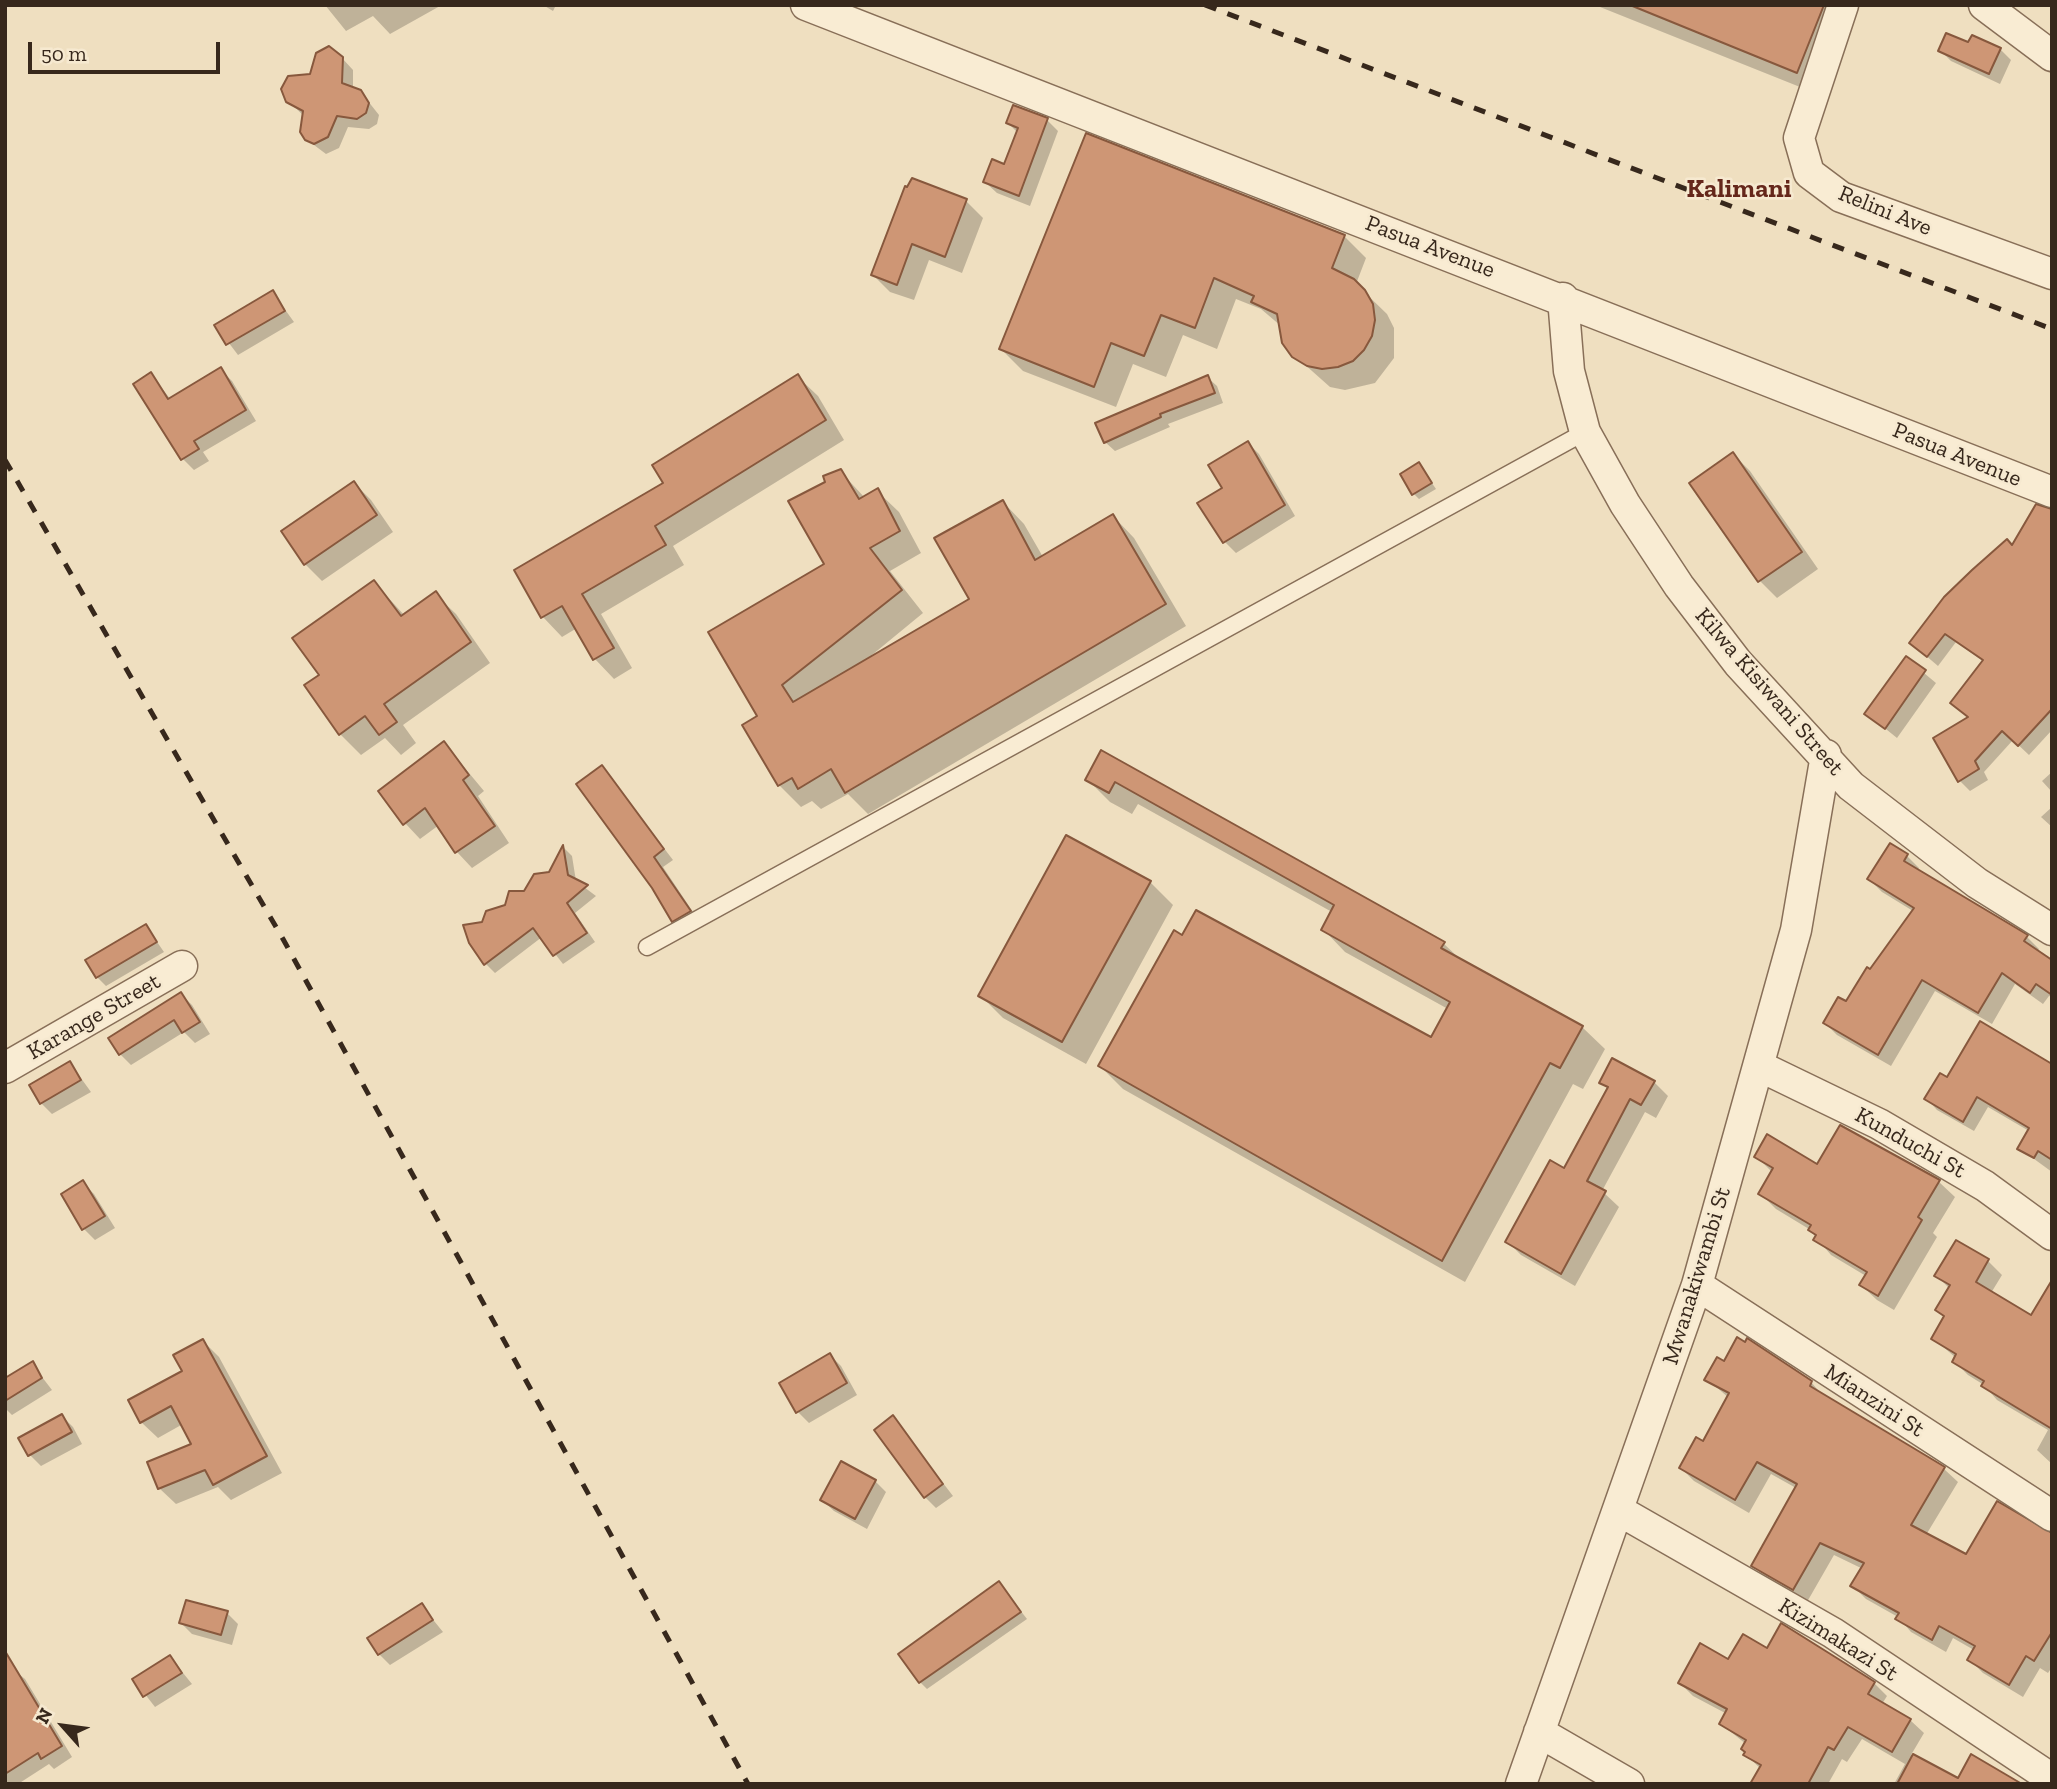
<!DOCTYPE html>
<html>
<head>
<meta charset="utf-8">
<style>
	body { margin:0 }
	#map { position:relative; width:2057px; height:1789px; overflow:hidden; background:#efdfc0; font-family:"Zilla Slab",serif }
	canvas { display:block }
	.frame { position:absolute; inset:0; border:7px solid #37281c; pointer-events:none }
	.north { position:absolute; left:28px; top:1691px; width:70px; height:70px; -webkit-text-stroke:5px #f6e9d0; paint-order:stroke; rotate:298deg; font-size:19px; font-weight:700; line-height:28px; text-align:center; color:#37281c }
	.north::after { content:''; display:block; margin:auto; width:24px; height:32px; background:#37281c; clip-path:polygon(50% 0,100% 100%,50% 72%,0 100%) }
	.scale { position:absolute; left:28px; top:42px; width:192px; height:32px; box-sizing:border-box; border:4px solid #37281c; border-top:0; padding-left:9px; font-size:21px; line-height:24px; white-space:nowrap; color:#37281c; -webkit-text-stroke:5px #f6e9d0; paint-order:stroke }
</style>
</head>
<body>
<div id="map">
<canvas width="2057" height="1789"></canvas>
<div class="frame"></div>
<div class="north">N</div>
<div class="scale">50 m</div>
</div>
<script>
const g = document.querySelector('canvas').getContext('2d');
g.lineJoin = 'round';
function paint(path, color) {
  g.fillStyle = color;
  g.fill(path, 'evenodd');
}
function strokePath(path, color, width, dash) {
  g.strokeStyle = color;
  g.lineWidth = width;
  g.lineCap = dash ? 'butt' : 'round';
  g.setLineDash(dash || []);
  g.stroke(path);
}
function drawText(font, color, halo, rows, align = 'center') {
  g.font = font + ' "Zilla Slab",serif';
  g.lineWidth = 5;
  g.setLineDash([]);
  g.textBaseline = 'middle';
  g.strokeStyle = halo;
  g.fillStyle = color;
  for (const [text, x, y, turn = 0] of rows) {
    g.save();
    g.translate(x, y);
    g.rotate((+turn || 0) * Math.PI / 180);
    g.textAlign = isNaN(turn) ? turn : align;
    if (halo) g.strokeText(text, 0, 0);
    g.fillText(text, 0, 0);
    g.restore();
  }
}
paint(new Path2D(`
	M325,5H440V6L390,34L373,16L346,31Z
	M543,5H556L553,11Z
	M1595,5H1856L1820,95Z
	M1969,45L2000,49L2011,60L2000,84L1951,61L1940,50Z
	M342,58L353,70V89L360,91L379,115L377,124L369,129L348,127L339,148L326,154L306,139L304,116L288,101L311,76Z
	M1047,120L1058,131L1030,206L997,193L985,182L1005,166L1018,133L1008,123Z
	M1087,135L1344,236L1366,258L1356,284L1387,314L1394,328V358L1375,383L1345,390L1330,387L1294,355L1281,326L1261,309L1236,299L1217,349L1183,335L1166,377L1133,364L1116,407L1023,371L1001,349Z
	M966,201L983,218L962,273L929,260L914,300L890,292L873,275Z
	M273,293L294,322L238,355L216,326Z
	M221,370L232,381L256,421L203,452L209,461L194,470L183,459L151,374L171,400Z
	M798,377L818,396L844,440L673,546L684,565L601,614L632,668L614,679L595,659L577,628L562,637L543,617Z
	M1207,377L1217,386L1223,403L1168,424L1170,427L1115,451L1105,442Z
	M1248,443L1259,454L1295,516L1236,553L1225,542V488Z
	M1733,454L1750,471L1818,569L1777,598L1760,581L1691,484Z
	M1419,464L1436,489L1419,499L1414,494Z
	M840,471L865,498L877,491L899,512L921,553L890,571L923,613L861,664L971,600L1003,502L1024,524L1043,557L1113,516L1134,538L1186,626L868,814L848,794L821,809L812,801L801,807L779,785L759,717L827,564L828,483Z
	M354,483L371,500L393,532L322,581L305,564Z
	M374,582L405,616L435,594L456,614L490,663L403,725L416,743L401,755L385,738L361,755L340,734L322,675Z
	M1946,598L2052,709V730L2029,755L2013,740L1984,772L1988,780L1970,791L1960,781L1969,718L1952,703L1984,662L1956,642L1938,666L1911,643Z
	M1906,658L1936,683L1897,738L1866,713Z
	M444,743L484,791L478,796L509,843L472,868L457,852L439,825L420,839L405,823Z
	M1102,753L1443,943L1461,960L1582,1027L1605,1049L1583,1089L1573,1084L1465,1282L1123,1089L1100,1066L1431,1039L1448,1009L1345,952L1323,929L1332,912L1138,804L1132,814L1110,802L1087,779Z
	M602,767L673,860L663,867L699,921L683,930L673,920Z
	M2052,772V792L2042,781Z
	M2052,807V827L2041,817Z
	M564,848L572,856L576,881L596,896L575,913L595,942L563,964L542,937L495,973L486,964L483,924L549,876Z
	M1907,856L1919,868L1917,872L2027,937L2039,949L2037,952L2052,962V997L2049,996L2043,1004L2015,984L1992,1024L1935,991L1891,1066L1837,1035L1825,1023L1847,1004L1913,911L1882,892L1869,879Z
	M1150,882L1173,905L1086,1064L1003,1018L980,995Z
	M146,926L164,952L106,986L97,977Z
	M181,994L192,1005L210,1034L195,1043L184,1032L131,1065L120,1054Z
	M70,1063L91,1092L52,1114L41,1103Z
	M2052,1072V1172L2019,1148L2029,1131L1988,1107L1974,1131L1937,1110L1927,1099L1948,1079Z
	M1601,1082H1654L1668,1096L1656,1118L1645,1112L1602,1191L1619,1207L1575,1286L1521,1255L1507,1241L1565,1171L1609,1090Z
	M1841,1127L1939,1182L1955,1197L1933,1233L1937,1237L1894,1310L1877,1300L1861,1285L1866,1276L1831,1255L1809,1229L1776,1209L1761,1194L1773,1173L1756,1156L1818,1166Z
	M83,1183L94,1194L115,1228L95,1240L84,1229L63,1195Z
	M1988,1261L2002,1275L1991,1293L2032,1317L2052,1297V1464L2037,1450L2048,1430L1997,1400L1984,1385L1968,1375L1954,1361L1956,1358L1933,1338L1945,1318L1937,1310L1949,1288L1937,1276Z
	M203,1341L219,1357L282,1473L231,1500L218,1487L176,1504L159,1488L194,1445L183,1424L158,1438L141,1422L184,1371Z
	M830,1355L841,1366L857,1395L809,1423L798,1412Z
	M1724,1363L1811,1382L1824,1397L1944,1469L1958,1482L1926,1535L1966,1557L2052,1533V1667L2048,1673L2040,1668L2023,1697L1983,1673L1969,1659L1974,1650L1953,1638L1946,1652L1911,1632L1898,1617L1866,1599L1853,1586L1863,1569L1834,1555L1807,1602L1767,1579L1753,1566L1796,1488L1771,1474L1749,1513L1694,1481L1681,1468L1704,1443L1729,1398L1707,1379Z
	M32,1364L52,1390L12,1415L5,1408V1380Z
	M62,1416L73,1427L82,1444L41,1466L30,1455Z
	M893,1418L953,1496L936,1508L925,1497Z
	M875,1481L886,1492L867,1529L834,1511L822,1500Z
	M999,1583L1027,1619L927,1689L920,1682Z
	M422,1606L443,1632L390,1665L379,1654Z
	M227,1613L238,1624L232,1645L192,1634L181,1623Z
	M1767,1650L1874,1683L1887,1696L1882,1704L1910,1720L1924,1733L1911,1755L1958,1780L2018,1784H1894L1905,1764L1862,1739L1847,1762L1842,1759L1828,1784H1761V1769L1746,1755V1744L1721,1724L1727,1714L1693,1696L1680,1683L1729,1661Z
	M170,1657L192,1684L155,1707L134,1680Z
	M5,1663L25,1679L72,1757L54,1769L49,1764L18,1784H5Z`), '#0003');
const building = new Path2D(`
	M1630,5H1824L1797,73Z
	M1946,33L1968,42L1972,35L2001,48L1989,74L1938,51Z
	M329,46L343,57L342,83L361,90L369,103L366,113L357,119L337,116L328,137L314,144L305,140L300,132L303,111L286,102L281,89L288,76L310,74L316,53Z
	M1013,105L1048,118L1019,196L983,182L992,159L1004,164L1018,128L1006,123Z
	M1086,133L1345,235L1332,268L1354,279L1365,290L1373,304L1375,320L1372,336L1364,350L1353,361L1338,367L1322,369L1307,366L1292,357L1282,343L1277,314L1251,302L1254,296L1214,278L1195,328L1161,315L1144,356L1111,343L1094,387L999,349Z
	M912,178L967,199L945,257L912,244L897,285L871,275L905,186L907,187Z
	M273,290L285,311L226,345L214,325Z
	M221,367L246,410L194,441L199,449L181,460L133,384L151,372L168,399Z
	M798,374L826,420L655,526L666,545L582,594L614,648L593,660L562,606L541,618L514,570L663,483L652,465Z
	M1208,375L1215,393L1160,414L1161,417L1104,443L1095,423Z
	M1248,441L1285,505L1223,543L1197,503L1222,488L1208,465Z
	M1733,452L1802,552L1758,582L1689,483Z
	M1419,462L1432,483L1412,495L1400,474Z
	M841,469L859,499L878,488L900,531L870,548L902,590L782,685L793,702L969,599L934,538L1003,500L1035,560L1113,514L1166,604L845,793L831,769L798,789L792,778L778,786L742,725L757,716L708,632L824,564L788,501L825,482L823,476Z
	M354,481L377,515L304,565L281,531Z
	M2036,504L2052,509V709L2018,746L2002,731L1975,761L1979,769L1958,782L1933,738L1968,717L1950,703L1983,660L1945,634L1927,657L1909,643L1944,597L1972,570L2007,539L2012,545Z
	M374,580L401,616L436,591L471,642L384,704L397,722L379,735L365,716L339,735L304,685L319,675L292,638Z
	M1906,656L1926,670L1885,729L1864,714Z
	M444,741L469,775L463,780L495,826L455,853L425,808L403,825L378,791Z
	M1101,750L1445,942L1441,948L1583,1026L1560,1068L1550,1063L1442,1261L1098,1066L1174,930L1182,935L1196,910L1431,1037L1450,1002L1321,930L1334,905L1115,782L1109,793L1085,780Z
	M602,765L664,849L654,857L691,911L672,922L652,888L576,784Z
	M1066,835L1151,881L1062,1042L978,996Z
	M1890,843L1908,854L1904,861L2028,935L2024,941L2052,960V995L2036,984L2030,993L2002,973L1978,1013L1922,980L1878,1055L1823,1023L1838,997L1846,1001L1867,967L1870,969L1914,908L1867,879Z
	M563,845L568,875L588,885L567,903L587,933L553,956L533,928L484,965L469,943L463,925L482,922L486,911L505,905L509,891H524L534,874L549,872Z
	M146,924L157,942L96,978L85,960Z
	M181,992L200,1022L182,1033L174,1020L119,1055L108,1038Z
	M1980,1021L2052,1064V1160L2038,1151L2034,1158L2017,1149L2029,1128L1977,1097L1963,1122L1924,1099L1940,1073L1947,1077Z
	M1612,1058L1655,1081L1641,1105L1630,1099L1587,1181L1606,1191L1561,1274L1505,1242L1550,1160L1564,1168L1608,1087L1599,1083Z
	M70,1061L81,1080L40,1104L29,1085Z
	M1840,1125L1940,1180L1918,1217L1922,1220L1878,1296L1859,1285L1867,1272L1813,1240L1816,1235L1808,1230L1811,1225L1758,1194L1773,1168L1754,1157L1767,1134L1817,1164Z
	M83,1180L105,1216L82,1230L61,1194Z
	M1956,1240L1989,1259L1976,1282L2031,1315L2052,1280V1429L1981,1386L1984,1381L1952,1362L1956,1354L1931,1339L1944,1316L1935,1310L1950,1285L1934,1276Z
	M1737,1337L1745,1342L1747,1338L1812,1381L1810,1386L1945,1467L1911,1525L1966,1554L1997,1501L2052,1533V1632L2034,1661L2026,1656L2009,1685L1967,1660L1975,1646L1939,1626L1932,1640L1895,1619L1899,1613L1850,1586L1864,1563L1820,1543L1793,1590L1751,1566L1797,1484L1757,1462L1735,1500L1679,1468L1696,1437L1703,1441L1729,1393L1704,1380L1717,1357L1724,1361Z
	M203,1339L267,1456L213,1485L205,1470L158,1489L147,1462L191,1444L171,1406L140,1423L128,1400L182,1371L173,1355Z
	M830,1353L847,1383L796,1413L779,1383Z
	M33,1361L42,1378L5,1401V1378Z
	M62,1414L72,1432L28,1456L18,1438Z
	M893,1415L943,1484L924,1498L874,1430Z
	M841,1461L876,1480L855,1519L820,1500Z
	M999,1581L1021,1612L919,1683L898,1654Z
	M186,1600L228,1611L221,1635L179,1623Z
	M422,1603L433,1620L378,1655L367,1638Z
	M1781,1623L1875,1682L1868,1694L1911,1719L1892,1752L1848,1727L1834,1750L1828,1747L1808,1784H1750L1761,1765L1743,1755L1745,1752L1741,1749L1746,1740L1719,1724L1727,1709L1678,1683L1700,1643L1728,1659L1743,1634L1767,1648Z
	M5,1651L62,1746L41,1759L38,1753L5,1774Z
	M170,1655L182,1673L143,1697L132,1679Z
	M1913,1754L1958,1778L1971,1754L2022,1784H1897Z`);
paint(building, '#ce9675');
strokePath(building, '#87583d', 2);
const lane = new Path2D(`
	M647,947L1585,432`);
const street = new Path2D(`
	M806,5L2052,492
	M1843,5L1799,138L1809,173L1841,197L2052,274
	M1984,5L2052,56
	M1563,298L1569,371L1585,432L1625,504L1679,586L1738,663L1851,786L1977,883L2052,930
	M1759,1066L1879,1124L1985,1186L2052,1235
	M5,1068L182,966
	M1697,1285L2052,1516
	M1618,1510L1833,1633L2052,1779
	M1539,1732L1629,1784
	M1521,1784L1697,1285L1796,930L1826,755`);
strokePath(lane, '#886f58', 19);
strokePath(street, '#886f58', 33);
strokePath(lane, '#f9ecd3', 16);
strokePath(street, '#f9ecd3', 30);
strokePath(new Path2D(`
	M1205,5L2052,329
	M5,460L283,939L748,1784`), '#37281c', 5, [12, 12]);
drawText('23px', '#37281c', '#f6e9d0', [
	["Relini Ave",1885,211,22],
	["Pasua Avenue",1430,247,21],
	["Pasua Avenue",1957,455,22],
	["Kilwa Kisiwani Street",1769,692,49],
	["Karange Street",94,1017,-30],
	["Kunduchi St",1910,1143,29],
	["Mwanakiwambi St",1697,1276,-73],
	["Mianzini St",1874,1401,33],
	["Kizimakazi St",1838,1640,32]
]);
drawText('bold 26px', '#65271b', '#f6e9d0', [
	["Kalimani",1739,190]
]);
</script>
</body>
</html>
